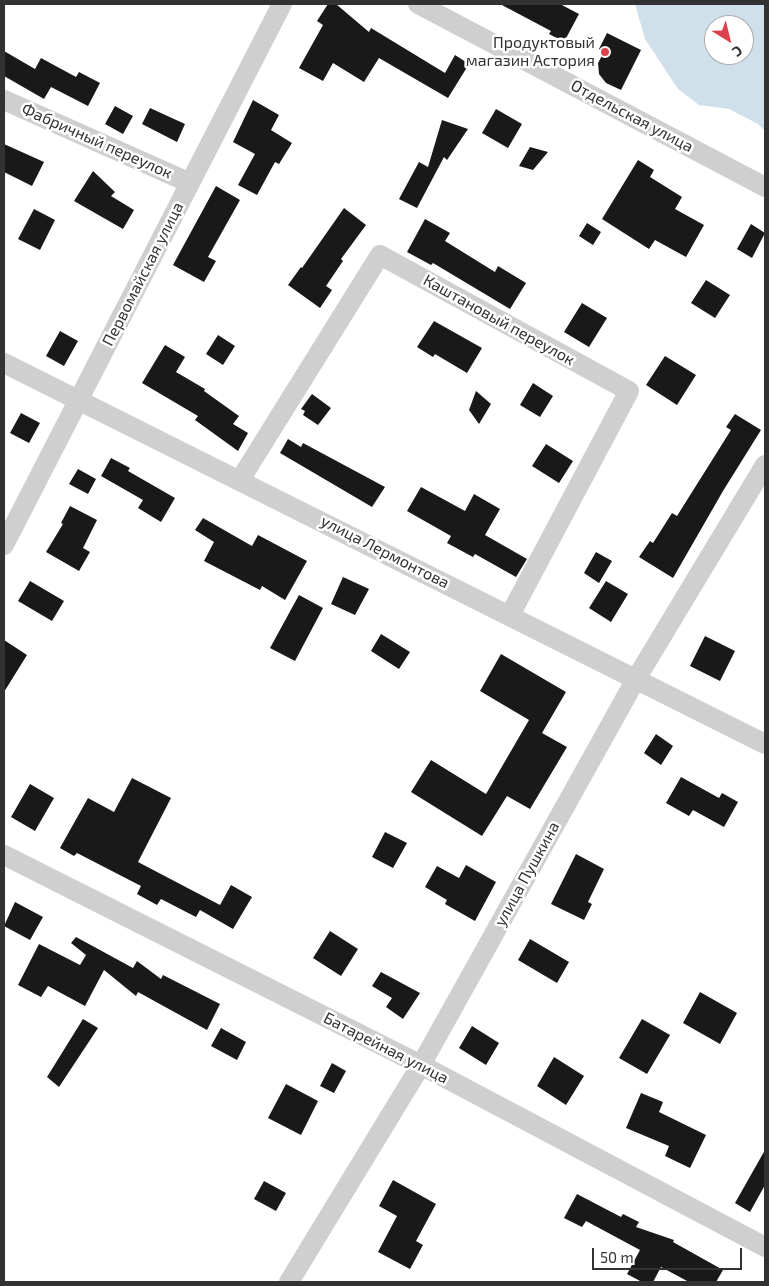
<!DOCTYPE html>
<html>
<head>
<meta charset="utf-8">
<style>
	body { margin:0 }
	#map { position:relative; width:769px; height:1286px; overflow:hidden; background:#fff; font-family:"Exo 2",sans-serif }
	canvas { display:block }
	.frame { position:absolute; inset:0; border:5px solid #323232; pointer-events:none }
	.north { position:absolute; left:704px; top:15px; width:50px; height:50px; box-sizing:border-box; background:#fff; border:1px solid #adadad; border-radius:50%; rotate:144deg; font-size:14px; font-weight:700; line-height:20px; text-align:center; color:#323232 }
	.north::after { content:''; display:block; margin:auto; width:18px; height:22px; background:#db424b; clip-path:polygon(50% 0,100% 100%,50% 72%,0 100%) }
	.scale { position:absolute; left:592px; top:1248px; width:150px; height:22px; box-sizing:border-box; border:2px solid #323232; border-top:0; padding-left:6px; font-size:15px; line-height:18px; white-space:nowrap; color:#323232; -webkit-text-stroke:4px #fff; paint-order:stroke }
</style>
</head>
<body>
<div id="map">
<canvas width="769" height="1286"></canvas>
<div class="frame"></div>
<div class="north">С</div>
<div class="scale">50 m</div>
</div>
<script>
const g = document.querySelector('canvas').getContext('2d');
g.lineJoin = 'round';
function paint(path, color) {
  g.fillStyle = color;
  g.fill(path, 'evenodd');
}
function strokePath(path, color, width, dash) {
  g.strokeStyle = color;
  g.lineWidth = width;
  g.lineCap = dash ? 'butt' : 'round';
  g.setLineDash(dash || []);
  g.stroke(path);
}
function drawText(font, color, halo, rows, align = 'center') {
  g.font = font + ' "Exo 2",sans-serif';
  g.lineWidth = 5;
  g.setLineDash([]);
  g.textBaseline = 'middle';
  g.strokeStyle = halo;
  g.fillStyle = color;
  for (const [text, x, y, turn = 0] of rows) {
    g.save();
    g.translate(x, y);
    g.rotate((+turn || 0) * Math.PI / 180);
    g.textAlign = isNaN(turn) ? turn : align;
    if (halo) g.strokeText(text, 0, 0);
    g.fillText(text, 0, 0);
    g.restore();
  }
}
paint(new Path2D(`
	M635,4H765V131L758,124L729,109L699,105L678,89L645,39ZM714,25H744V55H714Z`), '#cfe0eb');
paint(new Path2D(`
	M328,4H336L369,32L371,28L445,73L455,55L469,64L448,98L379,58L364,82L333,63L323,81L299,68L323,25L317,21Z
	M500,4H560L579,14L564,42L549,34L551,31Z
	M607,33L641,50L621,90L606,83L599,74L598,63L604,52L599,49Z
	M4,51L35,69L41,58L76,77L79,72L100,83L88,106L51,87L44,99L4,76Z
	M253,100L279,115L271,130L292,143L279,164L275,162L257,195L238,185L255,154L233,142Z
	M115,106L133,116L123,134L105,124Z
	M150,108L185,124L177,142L142,124Z
	M496,109L522,124L508,148L482,133Z
	M442,120L468,129L447,160L444,157L417,208L399,199L419,162L428,167Z
	M4,144L44,162L32,186L4,172Z
	M530,147L548,152L533,170L519,166Z
	M638,160L654,170L650,177L682,197L675,209L704,225L686,257L655,240L649,249L602,219Z
	M93,171L115,192L111,196L134,210L123,229L74,201Z
	M216,186L240,200L208,257L216,261L204,282L173,265Z
	M344,208L366,225L341,259L343,261L326,286L332,290L320,308L288,285L301,267L302,268Z
	M34,209L55,220L40,250L18,239Z
	M425,219L450,233L445,241L495,272L498,266L526,283L510,309L433,263L431,265L407,252Z
	M587,223L601,232L593,245L579,236Z
	M751,224L765,233L752,258L737,249Z
	M706,280L730,295L715,318L691,303Z
	M582,303L607,318L589,347L564,332Z
	M434,321L482,348L467,373L435,354L433,357L417,347Z
	M60,331L78,341L64,366L46,356Z
	M218,335L235,346L223,365L206,354Z
	M165,345L185,357L176,372L205,389L204,391L239,416L233,424L248,433L238,451L195,420L198,416L142,383Z
	M665,356L696,375L677,405L646,385Z
	M533,383L553,396L540,417L520,405Z
	M476,391L491,404L479,424L469,410Z
	M312,394L331,408L318,425L303,415L305,411L301,409Z
	M21,413L40,423L29,443L10,433Z
	M735,414L761,430L723,491L673,578L639,557L650,541L653,543L672,513L677,516L731,430L726,427Z
	M288,439L301,447L303,443L385,487L372,507L280,453Z
	M546,444L573,461L559,483L532,466Z
	M111,458L130,468L128,471L175,498L161,522L138,508L143,500L101,476Z
	M78,469L96,479L88,494L69,484Z
	M421,487L465,511L474,494L500,509L485,535L527,559L516,577L475,554L473,557L447,543L451,536L407,511Z
	M70,506L97,520L83,548L90,552L79,571L46,552L63,524L61,523Z
	M203,518L252,546L258,535L307,561L285,600L262,586L260,590L204,561L214,542L195,530Z
	M596,552L612,561L599,583L584,573Z
	M343,577L369,589L355,615L331,604Z
	M30,581L64,601L52,621L18,601Z
	M606,581L628,594L611,622L589,608Z
	M299,595L323,608L295,661L270,648Z
	M381,634L410,652L399,669L371,651Z
	M705,636L735,651L720,681L690,666Z
	M4,640L27,655L4,692Z
	M501,654L566,692L542,733L567,747L530,809L507,796L482,836L411,792L431,760L486,794L529,720L480,691Z
	M656,734L673,746L661,765L644,753Z
	M681,777L719,798L722,793L738,802L724,827L693,810L689,816L666,803Z
	M132,778L171,798L138,862L220,905L231,885L252,897L233,929L200,910L196,917L161,899L157,905L137,894L141,886L77,853L74,856L60,848L88,798L114,812Z
	M30,784L54,798L35,831L11,817Z
	M385,832L407,843L393,868L372,857Z
	M576,854L604,869L588,902L592,904L584,920L551,904Z
	M466,865L496,882L475,921L445,904L447,900L425,887L437,866L459,878Z
	M15,902L43,917L30,940L4,926Z
	M330,931L358,949L341,976L313,958Z
	M76,937L133,968L137,961L161,979L163,975L220,1004L207,1030L138,992L136,996L104,970L85,1006L48,986L41,997L18,985L39,944L80,965L86,955L71,943Z
	M530,939L569,962L557,983L518,960Z
	M381,972L420,993L403,1019L386,1007L392,998L372,986Z
	M700,992L737,1013L720,1044L683,1023Z
	M83,1019L98,1028L59,1087L47,1077Z
	M642,1019L670,1035L647,1074L619,1058Z
	M472,1026L499,1043L486,1065L459,1048Z
	M221,1028L246,1042L237,1060L211,1046Z
	M554,1057L584,1076L566,1105L537,1086Z
	M332,1063L346,1071L334,1093L320,1086Z
	M286,1084L318,1101L301,1135L268,1118Z
	M641,1093L663,1102L659,1112L706,1135L690,1168L665,1156L669,1146L626,1128Z
	M765,1150V1185L750,1212L735,1203Z
	M393,1180L436,1204L416,1241L423,1245L410,1269L378,1252L397,1216L379,1206Z
	M264,1181L286,1193L276,1211L254,1199Z
	M577,1194L621,1217L623,1214L639,1222L636,1227L674,1240L673,1242L723,1270L716,1282H689L661,1267L653,1282H642L627,1274L640,1250L586,1221L582,1227L564,1218Z`), '#191919');
strokePath(new Path2D(`
	M418,4L765,187
	M4,100L190,183
	M4,363L765,744
	M240,480L380,255L629,391L510,615
	M4,545L282,4
	M4,855L421,1065L765,1247
	M289,1282L421,1065L636,679L765,465`), '#cfcfcf', 20);
for (const [x, y, r, color] of [
	[605,52,5,"#db424b"]
]) {
  const dot = new Path2D();
  dot.arc(x, y, r, 0, 2 * Math.PI);
  g.fillStyle = color;
  g.fill(dot);
  strokePath(dot, '#fff', 2);
}
drawText('16px', '#323232', '#fff', [
	["Продуктовый",595,43],
	["магазин Астория",595,61]
], 'right');
drawText('16px', '#323232', '#fff', [
	["Отдельская улица",632,116,28],
	["Фабричный переулок",97,141,24],
	["Первомайская улица",143,274,-63],
	["Каштановый переулок",499,320,29],
	["улица Лермонтова",385,552,27],
	["улица Пушкина",527,874,-61],
	["Батарейная улица",386,1048,27]
]);
</script>
</body>
</html>
